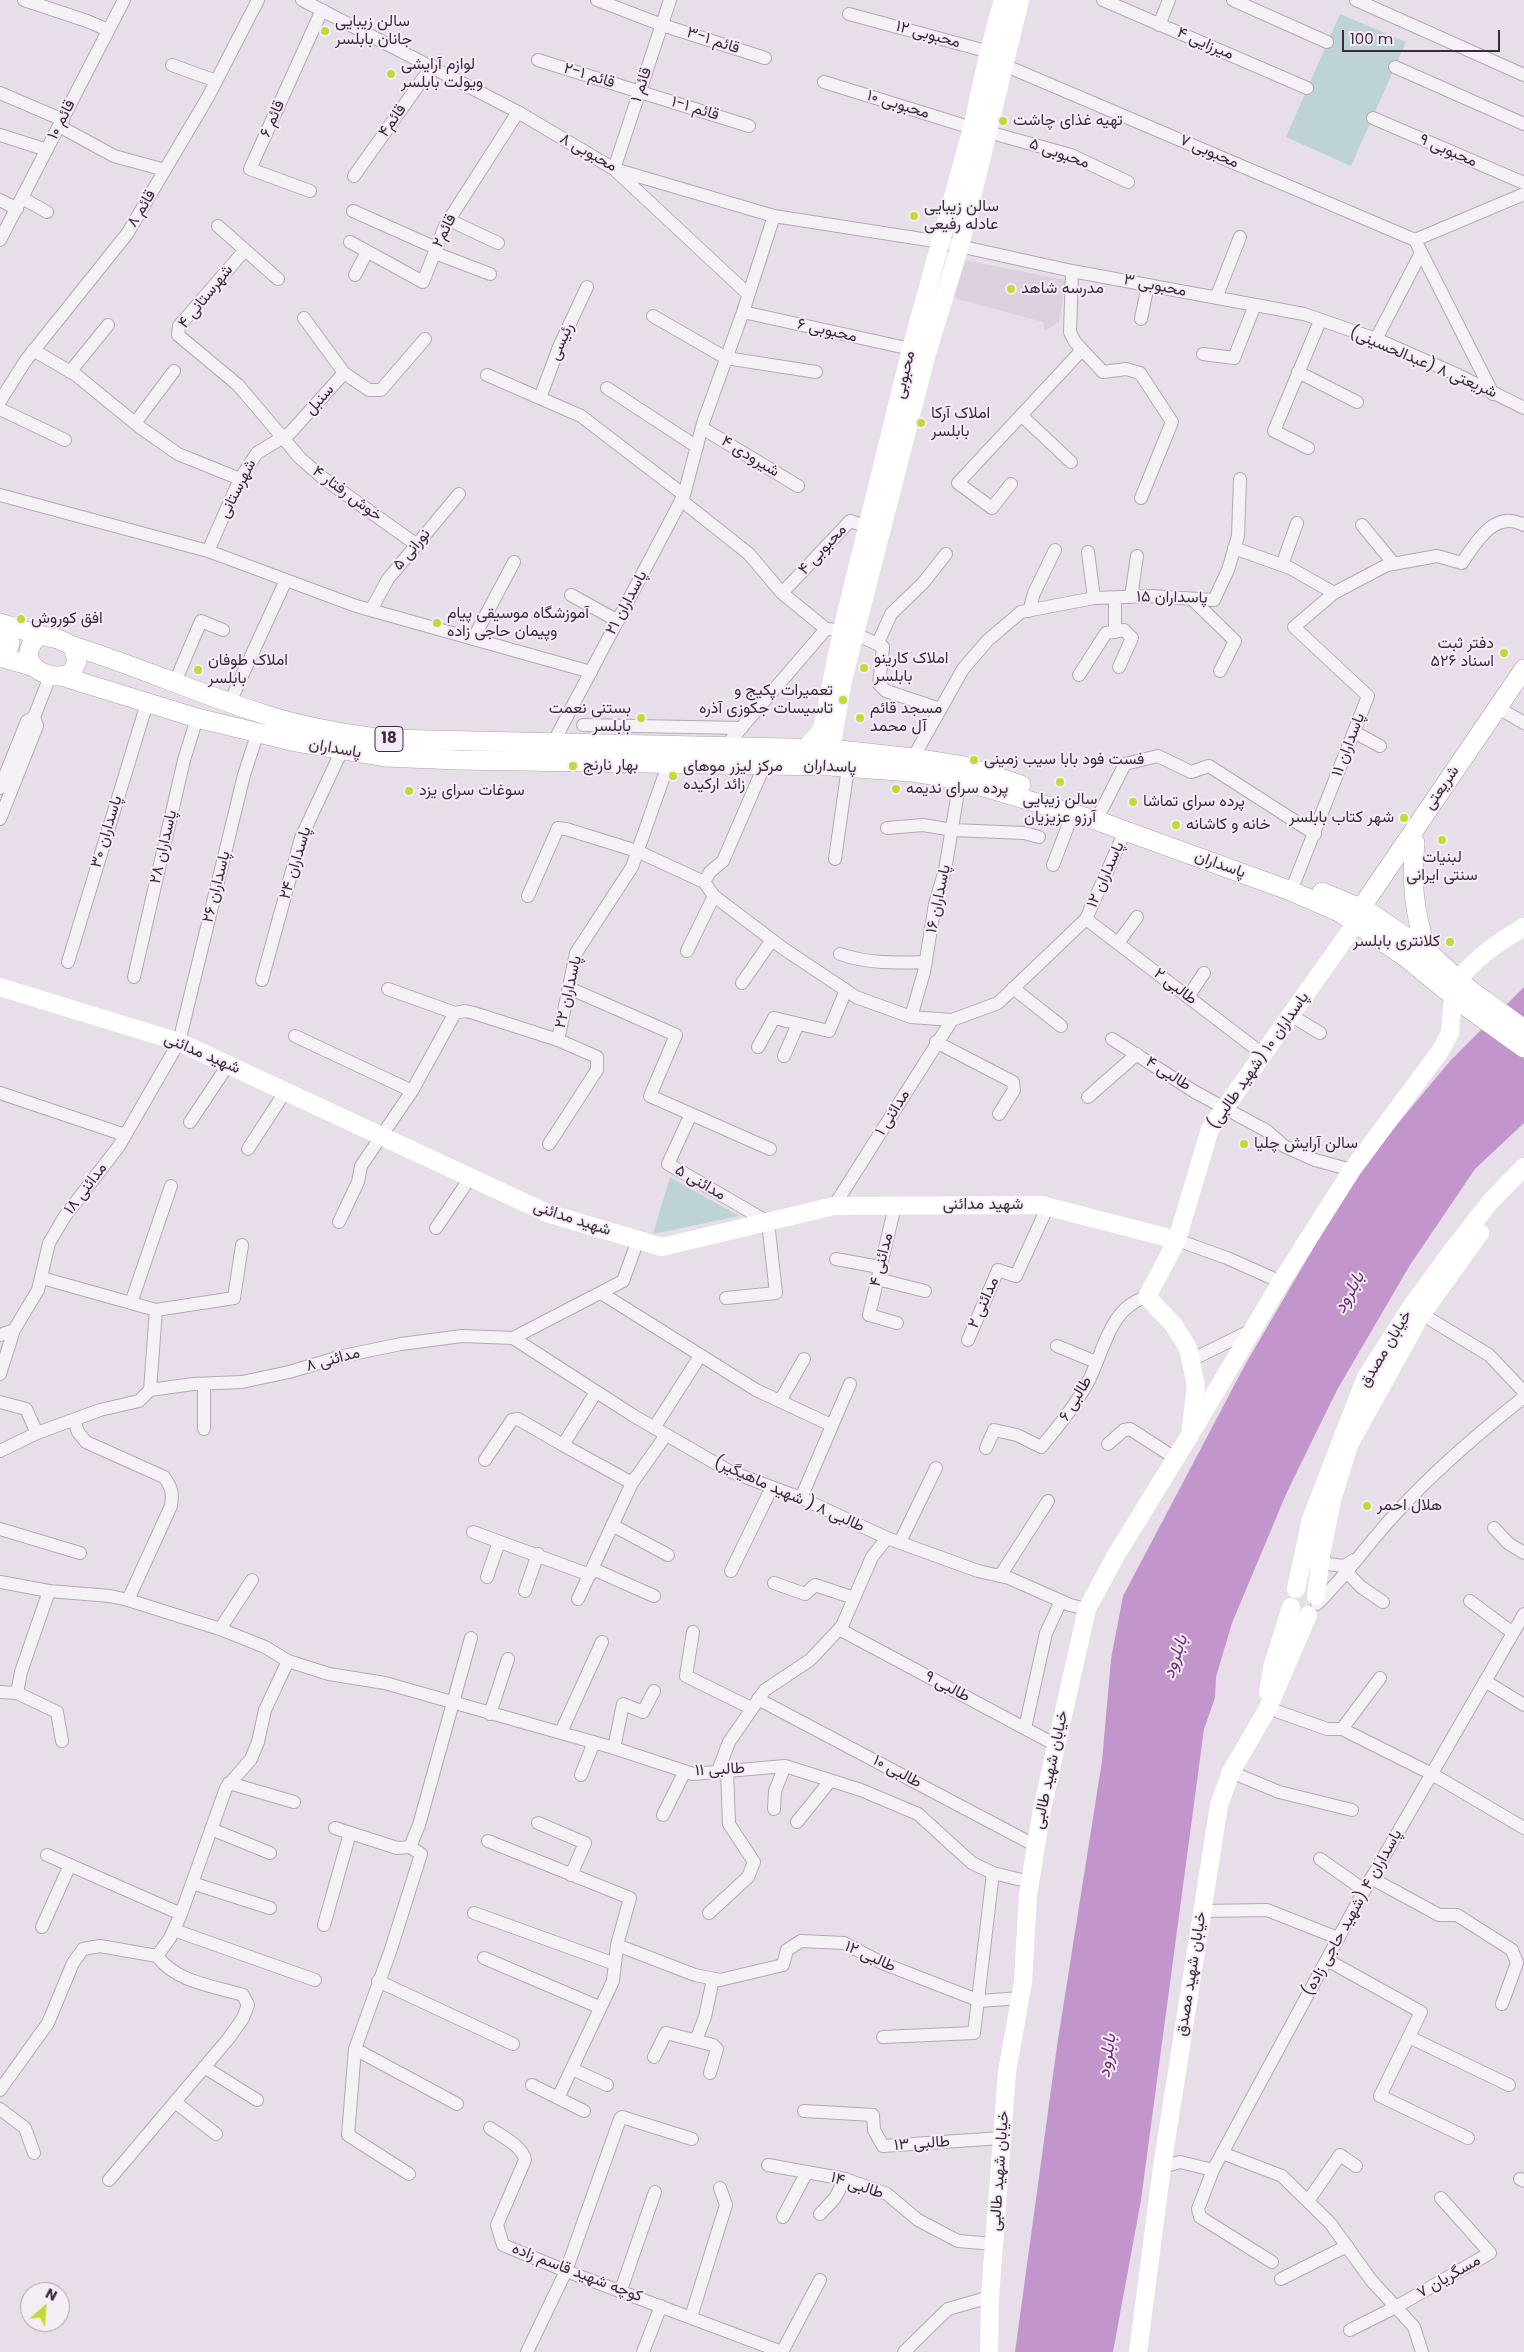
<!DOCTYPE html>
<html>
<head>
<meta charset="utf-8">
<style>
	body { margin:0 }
	#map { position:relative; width:1524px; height:2352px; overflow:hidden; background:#e8dee9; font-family:Poppins,sans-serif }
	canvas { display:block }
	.north { position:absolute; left:20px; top:2282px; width:50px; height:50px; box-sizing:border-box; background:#f5edf6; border:1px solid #ac9dae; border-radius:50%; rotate:27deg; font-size:14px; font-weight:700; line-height:20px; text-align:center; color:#3f2641 }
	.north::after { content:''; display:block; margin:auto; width:18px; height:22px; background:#c3da36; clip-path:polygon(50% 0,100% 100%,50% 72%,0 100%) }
	.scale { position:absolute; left:1342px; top:30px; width:158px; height:22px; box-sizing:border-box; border:2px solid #3f2641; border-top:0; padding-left:6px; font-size:15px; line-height:18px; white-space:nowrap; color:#3f2641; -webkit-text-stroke:4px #f5edf6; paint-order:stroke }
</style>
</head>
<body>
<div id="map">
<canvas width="1524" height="2352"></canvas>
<div class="north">N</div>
<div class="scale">100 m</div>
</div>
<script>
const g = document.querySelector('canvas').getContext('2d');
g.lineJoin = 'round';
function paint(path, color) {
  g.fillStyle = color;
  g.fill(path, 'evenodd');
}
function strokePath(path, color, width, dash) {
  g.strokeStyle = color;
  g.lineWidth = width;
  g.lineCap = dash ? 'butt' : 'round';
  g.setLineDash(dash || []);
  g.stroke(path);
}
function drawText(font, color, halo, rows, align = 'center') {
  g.font = font + ' Poppins,Vazirmatn,sans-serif';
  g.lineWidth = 4;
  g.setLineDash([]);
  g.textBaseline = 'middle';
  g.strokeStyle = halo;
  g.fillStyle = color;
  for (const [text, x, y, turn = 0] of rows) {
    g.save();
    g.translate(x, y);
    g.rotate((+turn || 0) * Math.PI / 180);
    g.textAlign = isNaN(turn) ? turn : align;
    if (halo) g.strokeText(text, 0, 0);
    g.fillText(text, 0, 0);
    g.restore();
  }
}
paint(new Path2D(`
	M964,260L1066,280L1059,322L1045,331L1043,322L954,298Z`), '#ddd0de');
paint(new Path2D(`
	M1340,14L1406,42L1351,166L1286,137Z
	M670,1177L739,1216L653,1234Z`), '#bed3d4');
paint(new Path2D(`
	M1524,987V1123L1475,1169L1410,1265L1337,1390L1287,1492L1232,1623L1216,1677L1215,1698L1204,1729L1141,2200L1113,2352H1015L1057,2046L1102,1761L1111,1659L1123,1596L1245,1365L1359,1170L1450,1061Z`), '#c295cd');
const street = new Path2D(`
	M24,0L87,21L108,30
	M302,0L518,112L614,169L774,216L941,242L1072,271L1304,314L1376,339L1458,375L1524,408
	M597,0L662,25L765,58
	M670,0L614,169L748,294
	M1103,0L1307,88
	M1233,0L1327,42
	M1356,0L1524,75
	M849,14L997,54
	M1159,25L1169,0
	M538,60L749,126
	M172,65L216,81
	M1004,65L1415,240
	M1395,67L1524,124
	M824,82L972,128
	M0,93L63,120
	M1373,118L1524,183
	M59,126L114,156L165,170
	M988,132L1071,155L1128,182
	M0,135L47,150
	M354,176L432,66
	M310,191L250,169L322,10
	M22,198L47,212
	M0,200L17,209
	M353,211L436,248
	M449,220L498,243
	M218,226L245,250
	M0,240L124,0
	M1415,240L1493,394
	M1415,240L1524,194
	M350,242L423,282L445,226L518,112
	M435,253L490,274
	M1072,271L1070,332L1075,342L1103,372L1126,369L1140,373L1172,422L1141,498
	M355,275L367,252
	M278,279L245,250L179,326L178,335L238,385L300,458L323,478L417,545
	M1216,298L1240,237
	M743,312L911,349
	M653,316L726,358L816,372
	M304,318L344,373
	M1141,319L1148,285
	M1376,339L1421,253
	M33,350L76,375L141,428L178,454L240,479
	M1203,354L1234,358L1255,305
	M70,372L108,325
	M1298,372L1357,402
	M487,375L581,416L684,495
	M607,388L697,447
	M540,398L559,347L587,287
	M0,401L26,360L127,234L208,97L258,0
	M0,409L65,440
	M1021,415L1071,462
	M135,423L174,371
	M702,428L798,486
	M1308,448L1274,431L1320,321
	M1011,484L992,508L958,483L1082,350
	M0,495L208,551L356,606L591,672
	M681,500L749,554L782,593L826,629L842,630
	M1362,525L1394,564
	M1234,548L1290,568L1334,593
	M208,551L240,479L257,453L290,433L344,373L369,390H381L425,339
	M1088,552L1094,598
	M1282,565L1297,523
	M782,593L850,521L868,527
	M571,595L618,621
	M1131,597L1137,556
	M1115,598V632
	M1192,599L1235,641L1220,671
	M371,610L388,579L459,494
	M1029,611L1034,593L1055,550
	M856,634L883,647L879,684L886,691L940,709
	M473,639L514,562
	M878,643L891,614L923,583L946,554
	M1079,675L1106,633L1124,630L1132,638L1119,667
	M175,682L201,621L223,630
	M230,702L286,580
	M1497,707L1524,723
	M583,725L742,728
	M1354,732L1380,746
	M553,743L684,495L703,423L743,312L774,216
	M724,748L826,629
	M913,758L963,669L988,640L1021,612L1094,598L1151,596L1214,600L1228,570L1238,536L1240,479
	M0,788L27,721L34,717L51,674
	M1101,811L1125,764L1158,756L1191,772L1209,766L1315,834
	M0,819L37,726L34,717
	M887,828L923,825L953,830L1024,833L1039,837
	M835,859L849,760
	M1053,865L1073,813
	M1295,881L1368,696L1294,627L1334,593L1387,565L1437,556L1462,563C1476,542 1495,509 1524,525
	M528,896L558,828L566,829L637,851L704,882
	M714,896L784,949L856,997L911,1017L952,1020L998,1003L1086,919L1125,831
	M1086,919L1264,1055
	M1118,943L1137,917
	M687,951L714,896L704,882L710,872L723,861L765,764
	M840,954C869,964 896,963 926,962
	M68,962L147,703
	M134,977L184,760L197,718
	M262,980L301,838L342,750
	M742,983L772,940
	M569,988L676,1035L650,1096L691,1114L668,1164L768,1222L776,1293L726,1298
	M1013,988L1061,1026
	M388,989L455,1013
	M1188,997L1204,973
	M1292,1016L1320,1033
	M911,1017L924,972L935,904L945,870L960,780
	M295,1036L412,1091
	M1112,1039L1195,1092L1267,1131L1284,1146L1315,1160L1352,1170
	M558,1040L576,953L632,867L669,762
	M936,1042L1013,1082L1014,1090L999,1114
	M758,1047L774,1018L829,1031L846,990
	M784,1056L798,1024
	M0,1093L125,1135
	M1088,1097L1137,1054
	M691,1114L770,1149
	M190,1122L228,1065
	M248,1149L285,1092
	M834,1206L952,1020
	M895,1206L869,1315L897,1323
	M339,1222L358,1182L361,1166L412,1091L455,1013L465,1011L474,1013L558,1040L597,1057V1070L549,1144
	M436,1228L470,1178
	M1177,1240L1227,1258L1281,1282
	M836,1259L879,1267
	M42,1278L156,1310L150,1390
	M877,1279L925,1291
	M601,1293L756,1390L831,1425
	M131,1303L171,1186
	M156,1310L234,1298L242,1245
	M1415,1310L1489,1355L1524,1392
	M0,1335L14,1330L38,1290L49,1243L65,1216L119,1146L179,1042L244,775L258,732
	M513,1338L634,1416L729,1471L801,1498L887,1538L978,1571L1009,1578L1070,1605L1087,1609
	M968,1340L998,1270L1016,1276L1048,1206
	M1057,1346L1096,1362
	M1191,1360L1252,1330
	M0,1374L14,1330
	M596,1392L563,1445L632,1483
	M780,1401L804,1359
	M0,1402L26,1409L37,1433
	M74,1420L78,1432L86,1442L164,1477C172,1488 173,1493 171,1506L128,1600
	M654,1428L700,1356
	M204,1429V1384
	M1108,1444L1124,1430L1130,1429L1175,1458
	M986,1448L994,1430L1017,1435L1041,1447C1059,1426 1075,1406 1088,1382C1104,1352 1109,1307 1147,1297
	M0,1451L37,1433L100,1410L139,1401L150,1390L193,1384L242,1382L289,1372L343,1356L401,1344L462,1336L513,1338L623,1281L638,1240
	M485,1460L512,1420L518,1419L563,1445
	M801,1498L850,1384
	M612,1525L668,1555
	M1494,1528L1508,1543L1524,1553
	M0,1529L80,1553
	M473,1532L590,1575
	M900,1542L936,1468
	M1321,1555L1328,1564L1344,1566L1354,1560
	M593,1569L654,1596
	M731,1571L772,1487
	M1346,1571L1361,1587L1383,1602
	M1000,1576L1048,1501
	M487,1577L499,1542
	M0,1582L49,1591L110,1596L128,1600L220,1629L265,1647L288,1661L329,1674L385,1683L614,1748L693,1774L785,1766L861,1790L918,1814L972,1863L993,1873L1030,1882
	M774,1583L805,1594L815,1585L854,1598
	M525,1591L538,1554
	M578,1599L632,1483L666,1435
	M1470,1601L1513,1633
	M1317,1604C1346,1576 1369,1542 1397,1512C1435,1470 1480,1432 1524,1397
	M220,1629L252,1580
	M839,1629L1056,1745
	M693,1632L686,1676L751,1708
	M1485,1681L1524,1705
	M0,1692L17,1693L57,1712L62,1741
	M17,1693L21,1672L49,1591
	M758,1699L1036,1846
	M1268,1708L1327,1729H1342L1432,1774L1524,1828
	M490,1714L508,1659
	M1025,1728L1046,1633L1061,1601
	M1342,1729L1380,1678
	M561,1732L602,1642
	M614,1748L623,1704L643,1712L654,1691
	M718,1771L729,1742L765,1690L810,1660L842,1626L872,1557L887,1538
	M1231,1772L1279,1792L1352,1810
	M581,1775L594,1742
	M229,1783L294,1802
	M774,1809L775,1791L785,1766
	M663,1815L685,1771
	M797,1822L830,1781
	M538,1823L585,1843L571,1875
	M335,1828L397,1848L410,1847L419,1825L471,1638
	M211,1829L270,1853
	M488,1841L630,1898L617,1945L613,1981L558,2098
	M47,1855L181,1914
	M1320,1859L1364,1890
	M1371,1878L1439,1915H1457L1512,1950L1517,1963L1502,2004
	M192,1883L270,1908
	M1201,1911L1267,1910L1338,1938
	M474,1913L615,1964
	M709,1913L748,1877L754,1862L729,1824L727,1770
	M324,1925L350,1833
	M42,1927L70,1865
	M174,1930L315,1980
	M617,1945L695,1975L720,1980L783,1965L787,1950L801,1941L844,1943L882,1963L980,2001L1020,1998
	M484,1958L599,2007
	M1327,1960L1421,2012L1380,2096L1468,2138
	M378,1981L513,2044
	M883,2037L974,2033L993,1873
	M1409,2037L1509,2085
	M696,2040L705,2017L713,1979
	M355,2049L457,2104
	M654,2057L666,2033L713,2045L717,2049L710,2073
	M204,2067L257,2100
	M572,2069L607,2085
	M532,2085L584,2111
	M0,2090L48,2023L73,1963L83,1949L100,1946L157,1956
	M175,2102L216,2134
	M0,2109L25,2128L34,2153
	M804,2111L873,2115L874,2130L883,2146L1002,2138
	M490,2128C501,2136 523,2146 525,2160L497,2225L503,2245L566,2271L782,2352
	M1222,2153L1282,2176L1330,2223L1371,2280L1414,2327L1422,2352
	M768,2165L845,2179L887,2194L918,2220L958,2241L994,2244
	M1162,2167L1180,2162L1213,2170L1360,1898L1524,1614
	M1213,2170L1198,2209L1200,2217L1272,2262
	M409,2174L348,2135L355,2049L391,1949L421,1854L410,1847
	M1520,2179L1524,2181
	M109,2180L229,2038L243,2018L248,2005L243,1995C213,1986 176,1982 157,1956L170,1938L181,1914L226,1788L251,1759L258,1742L265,1710L288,1661
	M1308,2201L1340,2155L1356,2166
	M820,2214L835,2198L845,2179
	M783,2217L807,2172
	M1281,2279L1347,2246
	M621,2290L655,2192
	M691,2317L726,2205L720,2188
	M1350,2330L1396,2307L1490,2253L1441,2198
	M527,2352L566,2271L620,2119L622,2117L692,2139
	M643,2352L661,2306
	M782,2352L820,2280
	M904,2352L948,2309L990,2297`);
const primary = new Path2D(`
	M0,623L39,635
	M0,633L8,638L10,643L8,649L0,653
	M39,635L58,639L73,646L77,661L72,672C55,685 8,665 39,635Z
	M73,646C137,666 199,694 263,714C303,727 344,734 386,739L831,749L913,758L964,766L1021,785
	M0,657L31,666
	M61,676L197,718L296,742L385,757L459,760L830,766L912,772L960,780L1098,821L1291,891L1339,912L1405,957L1464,1005L1524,1048
	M1415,843C1411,881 1414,914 1427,951
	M1322,892L1369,912L1427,951L1470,990L1524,1029
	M1357,919L1361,908L1524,669`);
strokePath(street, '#b5a7b7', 14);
strokePath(primary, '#b39cb6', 20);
strokePath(street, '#f6f1f7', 12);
strokePath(new Path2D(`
	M806,748L822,730L842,630L911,349L972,128L989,51L1003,0
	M831,749L843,680L927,353L960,246L1020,0
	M1458,980C1477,957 1498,942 1524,927
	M0,987L179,1042L547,1213L662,1247L834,1206L1041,1205L1177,1240
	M1193,1430L1281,1282L1352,1170L1441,1050L1450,1033L1453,997
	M1296,1589L1311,1519L1366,1377L1411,1307L1451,1252L1490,1202L1524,1167
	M1316,1596L1321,1555L1332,1500L1349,1445L1421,1315L1480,1233
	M1268,1692L1272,1668L1291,1607
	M989,2352L990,2297L1007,2072L1023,1982L1028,1895L1042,1809L1087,1609L1115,1557L1190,1435L1196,1385L1188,1348L1173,1324L1147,1297L1177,1240L1210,1129L1356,923
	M1138,2352L1162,2167L1219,1805L1231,1772L1268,1708L1308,1615`), '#fff', 18);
strokePath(primary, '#fff', 19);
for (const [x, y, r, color] of [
	[325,31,5,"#c3da36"],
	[391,74,5,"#c3da36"],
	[1003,121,5,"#c3da36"],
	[914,216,5,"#c3da36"],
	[1011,289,5,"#c3da36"],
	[921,423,5,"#c3da36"],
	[21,619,5,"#c3da36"],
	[437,623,5,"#c3da36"],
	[1504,653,5,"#c3da36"],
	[864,668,5,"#c3da36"],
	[198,670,5,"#c3da36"],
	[843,700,5,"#c3da36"],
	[641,718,5,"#c3da36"],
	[860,718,5,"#c3da36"],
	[974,760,5,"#c3da36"],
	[573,766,5,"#c3da36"],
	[673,776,5,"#c3da36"],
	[1060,782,5,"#c3da36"],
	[896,789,5,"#c3da36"],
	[409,791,5,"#c3da36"],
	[1133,802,5,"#c3da36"],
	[1404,818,5,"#c3da36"],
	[1176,825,5,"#c3da36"],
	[1442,840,5,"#c3da36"],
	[1450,942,5,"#c3da36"],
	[1244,1144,5,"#c3da36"],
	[1367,1506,5,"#c3da36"]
]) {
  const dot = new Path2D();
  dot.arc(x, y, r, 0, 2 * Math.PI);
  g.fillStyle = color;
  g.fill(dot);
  strokePath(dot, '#f5edf6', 2);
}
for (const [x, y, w] of [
	[389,739,28]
]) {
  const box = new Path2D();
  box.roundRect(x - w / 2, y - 12.5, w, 25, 4);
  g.fillStyle = '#f5edf6';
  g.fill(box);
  strokePath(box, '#3f2641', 1);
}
drawText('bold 15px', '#3f2641', null, [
	["18",389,739]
]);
drawText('16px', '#3f2641', '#f5edf6', [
	["سالن زیبایی",335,22],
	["جانان بابلسر",335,40],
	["لوازم آرایشی",401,65],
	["ویولت بابلسر",401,83],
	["تهیه غذای چاشت",1013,121],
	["سالن زیبایی",924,207],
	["عادله رفیعی",924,225],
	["مدرسه شاهد",1021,289],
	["املاک آرکا",931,414],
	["بابلسر",931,432],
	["آموزشگاه موسیقی پیام",447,614],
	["وپیمان حاجی زاده",447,632],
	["افق کوروش",31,619],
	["دفتر ثبت",1494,644,"right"],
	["اسناد ۵۲۶",1494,662,"right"],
	["املاک کارینو",874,659],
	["بابلسر",874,677],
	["املاک طوفان",208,661],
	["بابلسر",208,679],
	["تعمیرات پکیج و",833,691,"right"],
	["تاسیسات جکوزی آذره",833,709,"right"],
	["بستنی نعمت",631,709,"right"],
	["بابلسر",631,727,"right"],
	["مسجد قائم",870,709],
	["آل محمد",870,727],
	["فست فود بابا سیب زمینی",984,760],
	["بهار نارنج",583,766],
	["مرکز لیزر موهای",683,767],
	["زائد ارکیده",683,785],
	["پرده سرای ندیمه",906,789],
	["سوغات سرای یزد",419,791],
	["سالن زیبایی",1060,800,"center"],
	["آرزو عزیزیان",1060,818,"center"],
	["پرده سرای تماشا",1143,802],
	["شهر کتاب بابلسر",1394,818,"right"],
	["خانه و کاشانه",1186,825],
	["لبنیات",1442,858,"center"],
	["سنتی ایرانی",1442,876,"center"],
	["کلانتری بابلسر",1440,942,"right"],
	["سالن آرایش چلیا",1254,1144],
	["هلال احمر",1377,1506]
], 'left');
drawText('16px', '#3f2641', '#f5edf6', [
	["محبوبی ۱۲",928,35,15],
	["قائم ۱-۳",713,41,18],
	["میرزایی ۴",1205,44,23],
	["قائم ۱-۲",589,76,17],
	["قائم ۱",642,85,-72],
	["محبوبی ۱۰",898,105,17],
	["قائم ۱-۱",695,109,17],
	["قائم ۶",273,119,-66],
	["قائم ۱۰",62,120,-63],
	["قائم۴",393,121,-55],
	["محبوبی ۹",1448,151,23],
	["محبوبی ۷",1209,152,23],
	["محبوبی ۸",588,153,29],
	["محبوبی ۵",1059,154,19],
	["قائم ۸",142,209,-59],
	["قائم۲",445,231,-64],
	["محبوبی ۳",1155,286,11],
	["شهرستانی ۴",206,297,-51],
	["محبوبی ۶",827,331,13],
	["رئیسی",562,342,-67],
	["شریعتی ۸ (عبدالحسینی)",1423,363,23],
	["محبوبی",905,375,-77],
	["سنبل",320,400,-48],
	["شیرودی ۴",750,457,31],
	["شهرستانی",238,489,-63],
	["خوش رفتار ۴",347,494,36],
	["نورانی ۵",412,550,-50],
	["محبوبی ۴",823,550,-47],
	["پاسداران ۱۵",1172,598,1],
	["پاسداران ۲۱",627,603,-62],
	["پاسداران ۱۱",1349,745,-69],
	["پاسداران",335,749,10],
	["پاسداران",830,767,3],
	["شریعتی",1442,788,-55],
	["پاسداران ۳۰",107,832,-73],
	["پاسداران ۲۸",164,847,-77],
	["پاسداران ۲۴",296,863,-73],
	["پاسداران",1220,865,20],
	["پاسداران ۱۲",1106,875,-66],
	["پاسداران ۲۶",217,887,-76],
	["پاسداران ۱۶",939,899,-78],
	["طالبی ۲",1175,987,37],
	["پاسداران ۲۲",569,992,-77],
	["شهید مدائنی",202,1054,23],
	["پاسداران ۱۰ (شهید طالبی)",1259,1061,-55],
	["طالبی ۴",1168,1074,32],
	["مدائنی ۱",893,1113,-58],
	["مدائنی ۵",700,1183,30],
	["مدائنی ۱۸",86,1189,-53],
	["شهید مدائنی",983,1205],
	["شهید مدائنی",572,1219,18],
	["مدائنی ۴",882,1260,-76],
	["مدائنی ۲",984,1303,-66],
	["خیابان مصدق",1386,1349,-59],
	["مدائنی ۸",333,1360,-15],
	["طالبی ۶",1076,1399,-59],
	["طالبی ۸ ( شهید ماهیگیر)",789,1495,24],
	["طالبی ۹",947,1687,28],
	["طالبی ۱۱",720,1770,-3],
	["خیابان شهید طالبی",1051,1770,-78],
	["طالبی ۱۰",897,1772,28],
	["پاسداران ۴ (شهید حاجی زاده)",1353,1913,-61],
	["طالبی ۱۲",870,1957,24],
	["خیابان شهید مصدق",1192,1974,-81],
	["طالبی ۱۳",922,2144,-4],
	["خیابان شهید طالبی",1000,2171,-86],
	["طالبی ۱۴",857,2186,18],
	["کوچه شهید قاسم زاده",577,2273,21],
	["مسگریان ۷",1449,2277,-30]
]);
drawText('italic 18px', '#6d2c79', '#f5edf6', [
	["بابلرود",1350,1293,-61],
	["بابلرود",1176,1657,-71],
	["بابلرود",1108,2056,-82]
]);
</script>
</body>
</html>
